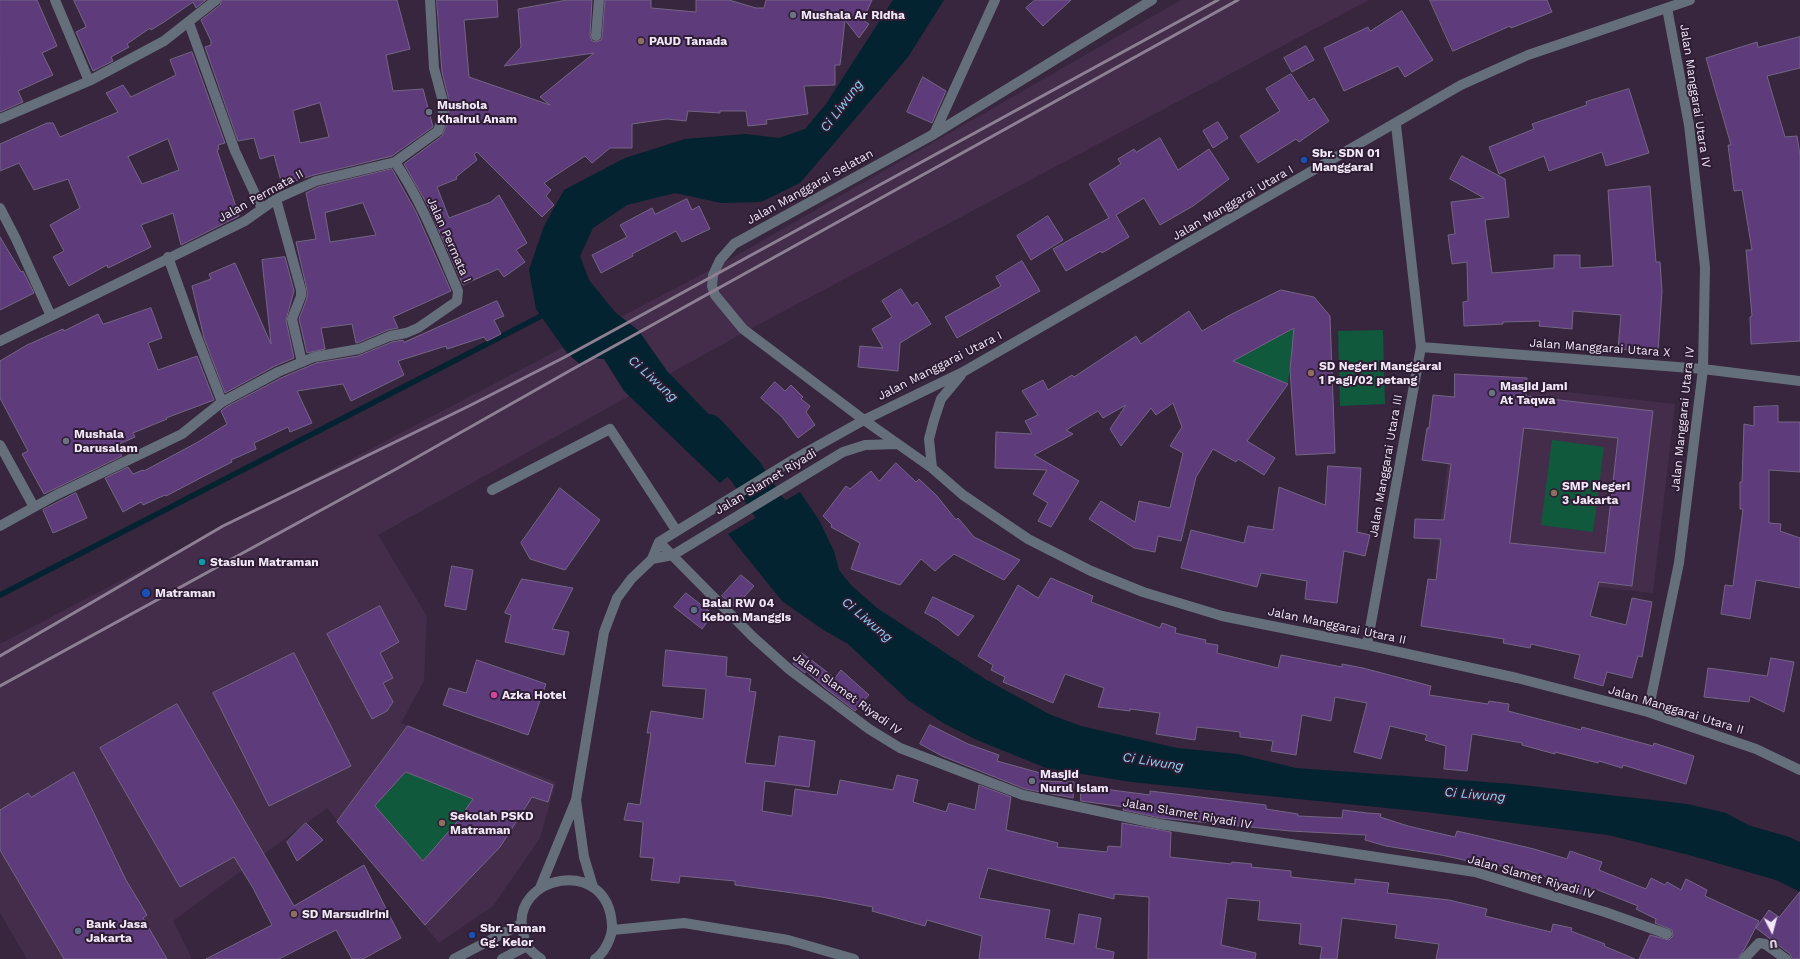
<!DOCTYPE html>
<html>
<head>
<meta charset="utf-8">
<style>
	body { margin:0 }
	#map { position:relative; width:1800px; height:959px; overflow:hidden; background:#37263e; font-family:"Work Sans",sans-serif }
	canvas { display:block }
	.north { position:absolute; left:1752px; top:911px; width:40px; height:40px; -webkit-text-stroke:3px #2d1c34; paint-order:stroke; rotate:174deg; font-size:11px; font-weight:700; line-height:16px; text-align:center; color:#f2e7f7 }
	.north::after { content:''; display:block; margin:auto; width:14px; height:18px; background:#f2e7f7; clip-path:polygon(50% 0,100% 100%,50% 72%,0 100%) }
</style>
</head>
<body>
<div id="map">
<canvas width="1800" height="959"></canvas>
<div class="north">U</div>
</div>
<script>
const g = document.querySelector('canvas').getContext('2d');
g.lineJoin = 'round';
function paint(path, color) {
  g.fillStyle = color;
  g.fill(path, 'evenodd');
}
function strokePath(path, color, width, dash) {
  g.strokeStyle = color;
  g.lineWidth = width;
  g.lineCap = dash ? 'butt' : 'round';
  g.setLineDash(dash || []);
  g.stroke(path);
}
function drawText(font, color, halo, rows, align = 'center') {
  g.font = font + ' "Work Sans",sans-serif';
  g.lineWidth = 4;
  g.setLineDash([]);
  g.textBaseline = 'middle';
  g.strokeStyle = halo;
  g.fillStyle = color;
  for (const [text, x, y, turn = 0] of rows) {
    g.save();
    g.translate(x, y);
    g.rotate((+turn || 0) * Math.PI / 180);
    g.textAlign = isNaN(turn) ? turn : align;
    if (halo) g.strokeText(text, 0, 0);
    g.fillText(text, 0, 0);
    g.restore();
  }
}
paint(new Path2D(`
	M1181,0H1369L754,327L378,535L427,616L424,681L401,723L556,782L540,838L493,906L439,943L327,808L173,921L192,959H27L0,913V644L727,261Z
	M1530,388L1675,404L1653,593L1435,569L1454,409L1527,417Z`), '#432d4b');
paint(new Path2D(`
	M1294,328L1288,384L1252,369L1206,376Z
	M1383,330L1385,404L1340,406L1338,331Z
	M1552,440L1604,447L1593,532L1541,525Z
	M406,772L473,799L456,823L423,861L375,806Z`), '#11593d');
paint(new Path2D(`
	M893,0H944L908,57L800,183L761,202L721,203L675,193L627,205L593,228L580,256L589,280L615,312L639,331L667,371L750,457L720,483L624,391L604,359L593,358L582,366L567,353L536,309L529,270L544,226L564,190L625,158L685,139L746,134L779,138L805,129L826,104Z
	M800,492L819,520L834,551L839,570L851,585L877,608L985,679L1049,714L1081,726L1177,748L1238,754L1296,768L1513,784L1687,804L1726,813L1748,825L1789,837L1800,842V892L1776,880L1689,855L1608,835L1426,812L1131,782L1046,768L977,740L945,724L909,701L848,644L822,629L782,601L728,534Z`), '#02232f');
strokePath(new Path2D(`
	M0,595L547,313`), '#02232f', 5.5);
strokePath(new Path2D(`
	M708,431L746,472L768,506L801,545`), '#02232f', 34);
const building = new Path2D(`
	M0,0H37L57,46L42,53L53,75L18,91L23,102L0,112Z
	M74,0H206L196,8L193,2L164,22L151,30L150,28L127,44L129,47L111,57L113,61L93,71L76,32L86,27Z
	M222,0H397L410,49L386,55L393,91L423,89L433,127L392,156L314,175L282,185L274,155L260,159L254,138L238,141L205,47L211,45V41L201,20L220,5ZM320,103L329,137L300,143L293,111Z
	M437,0H497L498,17L464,20L469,77L550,105L540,97L594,53L504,66L521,47L518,9L567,0H592L590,36L592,41L596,42L601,40L602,37L605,0H651V8L696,12V0H729L756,8H764L766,0H872L863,20L869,24L859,38L845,20L840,65H835V85L804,86L808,114L766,120L767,124L748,126L746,111H720V113L688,111L686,121L667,119L632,124V148H610L592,163L585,156L544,183L551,190L546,196L554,205L542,217L477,152L474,154L477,160L456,177L457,179L437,187L449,218L491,202L499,195L527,243L516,250L525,262L504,277L498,269L463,285L428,206L404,164L442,136L449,119L448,96L442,72Z
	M1035,0H1071L1043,26L1026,8Z
	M1430,0H1547L1552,12L1511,28L1510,26L1453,51Z
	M1402,11L1433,60L1405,77L1398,66L1344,91L1324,48L1368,27L1370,31Z
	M1800,37V68L1767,76L1785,137L1797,136L1800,155V341L1751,344L1750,317L1752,316L1746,250H1752L1742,190L1734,191L1728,145H1731L1706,58L1757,42L1758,47Z
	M1306,46L1314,60L1292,72L1284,58Z
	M192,52L225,143L218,145L219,149L217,150L239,216L181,245L173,213L141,225L151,247L108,268L107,265L69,286L53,257L64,251L50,225L80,208L68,179L34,190L19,163L0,171V144L47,123H53L60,137L118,112L106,93L123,85L131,97L176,75L170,60ZM168,139L179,170L142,184L128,157Z
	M1291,74L1309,101L1314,98L1329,121L1299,142L1296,139L1258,163L1240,136L1280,111L1266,89Z
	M923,77L946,91L932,123L907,112Z
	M1629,89L1649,153L1606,166L1602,152L1549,171L1544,156L1499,174L1489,147L1534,129L1532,124L1587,105L1586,102Z
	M1218,122L1228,138L1213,148L1203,131Z
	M1160,138L1178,170L1209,149L1229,179L1193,206L1160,225L1144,198L1116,215L1129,237L1102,253L1101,251L1066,271L1053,249L1109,218L1089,184L1121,164L1118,159L1134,149L1136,152Z
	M1462,156L1505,179L1509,217L1485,220L1492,273L1554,268V255H1580V268L1613,266L1608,190L1650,186L1656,262H1660L1662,291L1658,352L1618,349L1621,315L1573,311L1572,329L1539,326L1540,321L1503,322V324L1464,326L1463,302L1468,301L1467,262L1452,264L1448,235L1455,234L1451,202L1484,198L1450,179Z
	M392,169L416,212L451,291L393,317L398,328L388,330L357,343H356L352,324L321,328L325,349L307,353L299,319L307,298V290L296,242L316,239L306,193L318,187ZM363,203L376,235L330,242L325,213Z
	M687,199L692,210L699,206L710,229L682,242L676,231L632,254L633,256L601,273L592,255L627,237L620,225L652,208L655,214Z
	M1048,216L1063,240L1031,260L1017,236Z
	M0,237L21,272L23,271L34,293L0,310Z
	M285,257L294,291L286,320L294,358L275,366L225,393L204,338L192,286L211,279L209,274L235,263L271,344L262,260Z
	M1022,261L1040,291L957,338L945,317L1001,286L996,277Z
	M901,289L912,306L917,302L931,324L900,343L898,371L858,367L860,346L883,348L872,329L892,317L882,301Z
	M1281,290L1314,297L1330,316L1335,453L1296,455L1290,370L1294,328L1233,361L1288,384L1247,441L1275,458L1264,475L1238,459L1236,462L1213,449L1196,477L1181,541L1158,536L1155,552L1134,548L1089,519L1101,501L1135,522L1139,501L1170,508L1183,453L1170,446L1182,427L1173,403L1156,415L1151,408L1121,446L1110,429L1126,405L1103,418L1098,411L1066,430L1073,434L1034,455L1079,481L1051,527L1038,521L1048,503L1033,494L1047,470L995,468L996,432L1032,434L1025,421L1038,415L1022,391L1043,380L1048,390L1072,375L1074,377L1136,336L1141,344L1189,311L1202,331L1230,315Z
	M497,301L504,316L494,320L501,334L487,341L484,337L447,349L446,346L398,361L404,375L351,401L343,384L297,391L312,423L290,432L288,427L254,443L256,449L231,460L232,462L214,471L166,496L165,495L143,505L141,502L123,512L105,478L128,467L133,474L143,470L144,471L198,442L227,424L221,411L226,407L281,378L316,363L358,356L392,342L403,340L404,342Z
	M151,308L162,338L148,343L158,370L197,356L214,400L166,418L167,419L133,433L135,437L115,446L122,456L44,494L22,454L28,451L0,398V361L27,345L63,329L64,331L98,314L103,324Z
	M1455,374L1527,378L1526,396L1653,411L1632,586L1599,582L1590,616L1626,625L1632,598L1652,602L1642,657L1638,656L1632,678L1607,672L1603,686L1574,678L1580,655L1531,644L1530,648L1503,643L1504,639L1421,626L1428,579L1436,580L1441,539L1414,538L1415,519L1444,520L1451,464L1422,460L1427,428H1429L1433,395L1454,397ZM1524,428L1618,438L1605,553L1510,543Z
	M775,382L785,391L791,385L803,397L801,399L810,406L806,412L815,425L798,438L782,417L761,398Z
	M1778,406V422H1800V472L1769,470V523L1781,524L1780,531L1800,538V588L1756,580L1750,619L1721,614L1725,585L1733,586L1743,509H1740V482H1742L1744,424L1754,426V407Z
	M896,463L916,482L919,479L937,496L956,520L958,518L974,537L1020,560L1004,580L954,554L935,571L921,559L900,585L851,569L860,543L831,527L832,525L823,516L846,486L850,489L871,471L879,481Z
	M1328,466L1361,468L1357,532L1370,535L1365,556L1344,551L1337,603L1305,599L1307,581L1261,573L1257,587L1181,568L1191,530L1244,543L1248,526L1273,530L1279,487L1325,505Z
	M560,488L600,520L565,570L530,559L521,543Z
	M76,493L87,518L53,533L43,510Z
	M452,566L473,570L466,610L445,606Z
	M741,575L754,586L735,607L722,596Z
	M1051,578L1093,596L1091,602L1160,628L1162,623L1176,628L1175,633L1206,640L1205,643L1218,645L1217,653L1278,668L1281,655L1342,667V664L1363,668L1431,686L1429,695L1488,704L1489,701L1509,704L1508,711L1581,730L1582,727L1653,746L1654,743L1694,756L1686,784L1623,765L1622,768L1599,761L1598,763L1555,752V754L1522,745V743L1472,734L1467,771L1444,769L1446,746L1425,740L1427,735L1390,726L1381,759L1354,752L1367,703L1335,697L1331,721L1302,715L1296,755L1271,751L1273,741L1240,737V732L1197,727L1195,740L1156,734L1160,713L1130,709V711L1098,707L1104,688L1065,674L1053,703L1003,682L1005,677L991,670L993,665L978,656L1018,585L1038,598Z
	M522,579L573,588L552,629L569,632L564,655L505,642L511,615L505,613Z
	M686,593L713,614L702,629L674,607Z
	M933,597L974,616L958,636L937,619L925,613Z
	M380,606L399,642L380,653L393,678L383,683L393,702L387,711L372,719L327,634Z
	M666,650L727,657L726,676L751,679L749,691L756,692L745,763L775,766L779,736L815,741L809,787L765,781L762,811L792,816L795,789L837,795L840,780L893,790L897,775L918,780L913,802L946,812L949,803L975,810L979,785L1011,797L1006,830L1058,843L1057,847L1107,852L1108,846L1121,847L1122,823L1171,832L1170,857L1231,864L1232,862L1252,864L1251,867L1291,871V877L1355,884V879L1389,883L1387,893L1449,900L1487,909L1485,916L1551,932L1553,924L1572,928L1571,931L1605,944L1604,946L1635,959H1436L1439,944L1395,938L1397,925L1342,918L1337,959H1320L1322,947L1299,944L1301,924L1258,920L1260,901L1227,898L1221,945L1256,953L1255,959H1148L1149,897L1114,894V899L988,868L979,898L1050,910L1045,938L1074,944L1079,914L1101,918L1096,948L1114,952L1113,959H979L982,936L927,920L925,926L872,911L873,907L822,897L735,885V881L680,876L679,883L651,880L654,858L640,857L643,822L624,820L628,803L640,805L651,733H647L651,711L703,719L706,689L663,686Z
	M294,653L351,766L269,806L213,693Z
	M802,653L835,678L841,670L869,695L855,711L824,687L806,671L805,673L793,664Z
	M1771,658L1794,662L1784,712L1750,696L1749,702L1704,697L1708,668L1767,676Z
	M477,660L546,684L528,735L443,705L449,688L466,693Z
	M177,704L294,906L364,865L401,938L363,959H352L336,930L279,959H206L272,925L253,888L234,857L180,887L100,748Z
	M930,725L968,744L999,755L997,761L1044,774L1042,781L1074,782L1073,798L1025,789L942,756L920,744Z
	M408,726L553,785L548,802L532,797L500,847L425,925L337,822ZM406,772L473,799L456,823L423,861L375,806Z
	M74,772L126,880L147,915L143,918L167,959H64L0,850V810L28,793L31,797Z
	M1081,786L1150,795V791L1266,805V809L1298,814V816L1342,818L1343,810L1367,813L1381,814L1380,817L1408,826L1455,837L1457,831L1483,837L1534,849L1567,859L1570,851L1602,862L1599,870L1646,889L1651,878L1665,885L1667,882L1681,890L1686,879L1707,890L1705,896L1759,921L1745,948L1738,959H1639L1650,935L1669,940L1673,936L1672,930L1655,923L1656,919L1636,909L1638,906L1593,888L1590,897L1558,886L1559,882L1527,870L1526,872L1474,860L1473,862L1441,855L1386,846L1365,840L1366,835L1290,831L1160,818L1123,810L1124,807L1081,801Z
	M306,823L323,840L297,861L287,842Z
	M1800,892V959H1792L1790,954L1756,928L1769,910L1779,917Z`);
paint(building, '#5e3c7c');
strokePath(building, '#746583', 1);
strokePath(new Path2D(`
	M55,0L89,81
	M1152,0L934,134L734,244L720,260L713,275L712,286L715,295L743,329L864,420L932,468L963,495L1028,539L1091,571L1143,592L1222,616L1367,645L1517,678L1648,712L1756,749L1800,770
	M189,23L235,151L262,209
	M596,36L599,0
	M0,119L89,81L164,41L216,0
	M934,134L995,0
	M276,199L301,290V296L292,319L302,362
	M0,208L16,239L51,316
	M168,257L195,332L222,402
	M0,341L245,221L276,199L316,181L395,162L438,131L443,117L442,98L434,68L430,0
	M1421,347L1703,369L1800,381
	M0,445L34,507
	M932,468L929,439L934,420L941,399L961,375
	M492,490L610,429L676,530
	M0,526L56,495L182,434L222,402L278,372L314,357L359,349L390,336L406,333L418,328L457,301L458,291C439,247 422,202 395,162
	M659,542L753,637L790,670L869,729L900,748L1023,795L1159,824L1475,872L1605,912L1667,934
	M652,559L673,555L843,452L865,445L898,444
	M1367,645L1421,347L1396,125
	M1648,712L1679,563L1703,369L1705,267L1689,125L1667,8
	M576,800L584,857L593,887
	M540,888L576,800L604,632L617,598L632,578L652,559L659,542L796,458L864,420L963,372L1461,85L1528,55L1690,0
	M613,930L684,923L788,940L854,959
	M454,959L521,924
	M502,959L527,946
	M541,959C536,955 530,951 527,946C525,943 524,936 523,932C509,876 608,854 612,925C613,936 604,954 595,959
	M1744,959L1759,943L1765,944L1786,959`), '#656f7b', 10);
strokePath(new Path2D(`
	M0,656L223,526L469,406L563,358L1218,0
	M0,686L398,468L571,370L1238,0`), '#8e7f94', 3);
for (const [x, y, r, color] of [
	[793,15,4,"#6b7280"],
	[641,41,4,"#8d6e63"],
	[429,112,4,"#6b7280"],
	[1304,160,4,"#1a4fb4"],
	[1311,373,4,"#8d6e63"],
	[1492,393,4,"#6b7280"],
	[66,441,4,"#6b7280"],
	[1554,493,4,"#8d6e63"],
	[202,562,4,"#0f9aa8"],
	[146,593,5,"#1a4fb4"],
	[694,610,4,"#5c6f8a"],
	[494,695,4,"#d1479c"],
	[1032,781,4,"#6b7280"],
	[442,823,4,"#8d6e63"],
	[294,914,4,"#8d6e63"],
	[78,931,4,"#5c6f8a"],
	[472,935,4,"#1a4fb4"]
]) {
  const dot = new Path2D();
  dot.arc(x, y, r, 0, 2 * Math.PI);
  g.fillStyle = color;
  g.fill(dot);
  strokePath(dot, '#2d1c34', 1.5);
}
drawText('bold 12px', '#f2e7f7', '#2d1c34', [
	["Mushala Ar Ridha",801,15],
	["PAUD Tanada",649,41],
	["Mushola",437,105],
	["Khairul Anam",437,119],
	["Sbr. SDN 01",1312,153],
	["Manggarai",1312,167],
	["SD Negeri Manggarai",1319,366],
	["1 Pagi/02 petang",1319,380],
	["Masjid jami",1500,386],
	["At Taqwa",1500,400],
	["Mushala",74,434],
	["Darusalam",74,448],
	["SMP Negeri",1562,486],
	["3 Jakarta",1562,500],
	["Stasiun Matraman",210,562],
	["Matraman",155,593],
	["Balai RW 04",702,603],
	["Kebon Manggis",702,617],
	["Azka Hotel",502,695],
	["Masjid",1040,774],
	["Nurul Islam",1040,788],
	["Sekolah PSKD",450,816],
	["Matraman",450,830],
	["SD Marsudirini",302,914],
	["Bank Jasa",86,924],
	["Jakarta",86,938],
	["Sbr. Taman",480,928],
	["Gg. Kelor",480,942]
], 'left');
drawText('12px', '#f2e7f7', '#2d1c34', [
	["Jalan Manggarai Utara IV",1695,96,81],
	["Jalan Manggarai Selatan",810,187,-29],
	["Jalan Permata II",261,196,-29],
	["Jalan Manggarai Utara I",1233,203,-30],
	["Jalan Permata I",449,240,66],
	["Jalan Manggarai Utara X",1600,348,4],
	["Jalan Manggarai Utara I",940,366,-27],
	["Jalan Manggarai Utara IV",1683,419,-84],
	["Jalan Manggarai Utara III",1386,466,-80],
	["Jalan Slamet Riyadi",766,482,-31],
	["Jalan Manggarai Utara II",1337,626,12],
	["Jalan Slamet Riyadi IV",847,694,36],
	["Jalan Manggarai Utara II",1676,710,17],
	["Jalan Slamet Riyadi IV",1187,814,10],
	["Jalan Slamet Riyadi IV",1531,877,16]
]);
drawText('italic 13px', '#8fd6f5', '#2d1c34', [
	["Ci Liwung",842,106,-53],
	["Ci Liwung",653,379,42],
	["Ci Liwung",867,620,40],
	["Ci Liwung",1153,762,9],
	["Ci Liwung",1475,795,5]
]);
</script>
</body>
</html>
